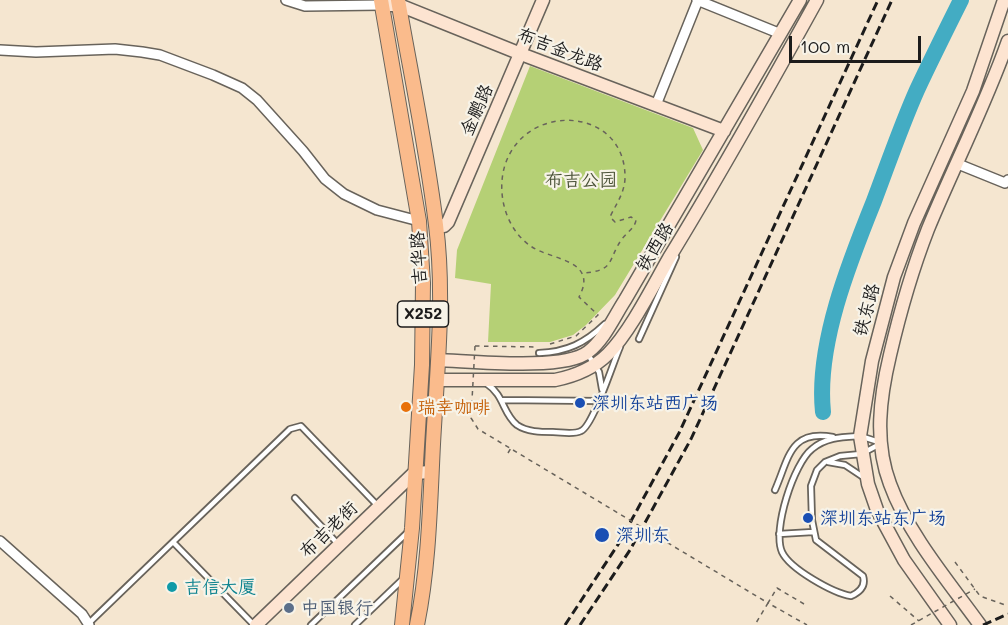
<!DOCTYPE html>
<html>
<head>
<meta charset="utf-8">
<style>
	body { margin:0 }
	#map { position:relative; width:1008px; height:625px; overflow:hidden; background:#f5e6d0; font-family:Mali,sans-serif }
	canvas { display:block }
	.scale { position:absolute; left:789px; top:36px; width:132px; height:27px; box-sizing:border-box; border:3px solid #1c1c1c; border-top:0; padding-left:8px; font-size:18px; line-height:21px; white-space:nowrap; color:#1c1c1c; -webkit-text-stroke:4px #f7f3e8; paint-order:stroke }
</style>
</head>
<body>
<div id="map">
<canvas width="1008" height="625"></canvas>
<div class="scale">100 m</div>
</div>
<script>
const g = document.querySelector('canvas').getContext('2d');
g.lineJoin = 'round';
function paint(path, color) {
  g.fillStyle = color;
  g.fill(path, 'evenodd');
}
function strokePath(path, color, width, dash) {
  g.strokeStyle = color;
  g.lineWidth = width;
  g.lineCap = dash ? 'butt' : 'round';
  g.setLineDash(dash || []);
  g.stroke(path);
}
function drawText(font, color, halo, rows, align = 'center') {
  g.font = font + ' Mali,"LXGW WenKai TC",sans-serif';
  g.lineWidth = 4.5;
  g.setLineDash([]);
  g.textBaseline = 'middle';
  g.strokeStyle = halo;
  g.fillStyle = color;
  for (const [text, x, y, turn = 0] of rows) {
    g.save();
    g.translate(x, y);
    g.rotate((+turn || 0) * Math.PI / 180);
    g.textAlign = isNaN(turn) ? turn : align;
    if (halo) g.strokeText(text, 0, 0);
    g.fillText(text, 0, 0);
    g.restore();
  }
}
paint(new Path2D(`
	M530,66L693,128L703,150L615,295L586,325L573,335L550,342H488L491,284L455,278L457,250Z`), '#b5d075');
strokePath(new Path2D(`
	M823,412C816,345 849,263 874,201C888,164 901,126 917,90C931,60 946,30 961,0`), '#43acc3', 16);
const lane = new Path2D(`
	M639,339L676,257
	M539,353C567,352 585,343 605,324
	M587,353L599,372L602,389
	M487,384C504,395 503,414 517,425C527,432 541,432 553,432C561,432 573,435 581,431C593,426 613,363 620,347
	M502,400L599,401
	M860,436L882,443L861,454L840,456L825,462L817,470L811,486L812,520L816,540L863,576C866,586 860,592 851,596C833,593 790,569 782,552C772,530 794,463 812,449C826,437 843,437 860,436Z
	M828,462L845,465L863,477
	M775,490C789,458 790,429 833,437
	M295,498L337,543
	M779,534L813,532
	M173,542L254,625
	M88,624L290,429L301,426L377,505
	M311,625L409,531
	M355,625L402,580`);
const street = new Path2D(`
	M286,0L305,6L382,5
	M697,0L781,34
	M0,50L36,52L115,49L142,52L160,55L213,75L242,88L257,100L303,151L325,179L344,194L377,210L419,221
	M656,105L698,0
	M958,164L1005,183L1008,180
	M0,541L82,614L89,625`);
const secondary = new Path2D(`
	M382,5H399L521,54L724,131
	M436,226H444L448,222L543,0
	M438,360C471,361 564,371 588,352C604,340 614,317 625,300L800,0
	M437,380H555C575,376 593,369 608,354C630,332 653,286 669,258C721,173 769,87 817,0
	M256,625L414,473L431,472
	M950,625L904,560L877,510L868,484L860,436L872,361L894,277L914,223L973,91L1004,0
	M980,625C949,582 908,534 890,484C874,442 880,397 890,355C900,312 912,270 928,229C954,166 985,106 1008,41`);
const primary = new Path2D(`
	M381,0L419,221L423,283L422,365L412,528L402,625
	M398,0C411,75 427,150 436,225C445,297 437,371 433,444C430,504 429,566 417,625`);
strokePath(lane, '#68635b', 8);
strokePath(street, '#68635b', 12);
strokePath(secondary, '#68635b', 15);
strokePath(primary, '#68635b', 16);
strokePath(new Path2D(`
	M550,344L576,336L598,315L579,297C599,260 552,260 532,247C506,230 496,194 505,165C526,100 627,107 625,179C624,194 616,204 610,217L615,222L631,217L636,220C635,228 627,232 622,239C607,260 616,271 582,273
	M475,346L537,347
	M508,453L511,448
	M955,562L980,596L1008,606
	M890,596L919,621
	M804,604L777,588L768,603L807,625`), '#68635b', 1.5, [4.5, 4.5]);
strokePath(lane, '#fff', 4.5);
strokePath(street, '#fff', 9);
strokePath(secondary, '#fde4d1', 12);
strokePath(primary, '#fabb8c', 14);
strokePath(new Path2D(`
	M565,625L619,543L679,433L878,0
	M580,625L630,550L691,439L892,0
	M983,625L1008,614`), '#1c1c1c', 3, [9, 4.5]);
strokePath(new Path2D(`
	M475,346L471,418L478,429L768,603L756,623
	M911,625L975,589`), '#68635b', 1.5, [4.5, 4.5]);
for (const [x, y, r, color] of [
	[580,403,6,"#1a4fb4"],
	[406,407,6,"#e8710a"],
	[808,518,6,"#1a4fb4"],
	[602,535,8,"#1a4fb4"],
	[172,587,6,"#0f9aa8"],
	[289,608,6,"#5c6f8a"]
]) {
  const dot = new Path2D();
  dot.arc(x, y, r, 0, 2 * Math.PI);
  g.fillStyle = color;
  g.fill(dot);
  strokePath(dot, '#f7f3e8', 2);
}
for (const [x, y, w] of [
	[423,314,51]
]) {
  const box = new Path2D();
  box.roundRect(x - w / 2, y - 13, w, 26, 4.5);
  g.fillStyle = '#f7f3e8';
  g.fill(box);
  strokePath(box, '#1c1c1c', 1.5);
}
drawText('bold 16px', '#1c1c1c', null, [
	["X252",423,314]
]);
drawText('18px', '#1c1c1c', '#f7f3e8', [
	["布吉金龙路",560,50,21],
	["金鹏路",477,110,-66],
	["铁西路",655,247,-59],
	["吉华路",419,258,-93],
	["铁东路",867,310,-75],
	["布吉老街",329,530,-44]
]);
drawText('18px', '#4a5237', '#f7f3e8', [
	["布吉公园",581,180]
]);
drawText('18px', '#164399', '#f7f3e8', [
	["深圳东站西广场",592,403],
	["深圳东站东广场",820,518],
	["深圳东",616,535]
], 'left');
drawText('18px', '#c56008', '#f7f3e8', [
	["瑞幸咖啡",418,407]
], 'left');
drawText('18px', '#0d838f', '#f7f3e8', [
	["吉信大厦",184,587]
], 'left');
drawText('18px', '#4e5e75', '#f7f3e8', [
	["中国银行",301,608]
], 'left');
</script>
</body>
</html>
